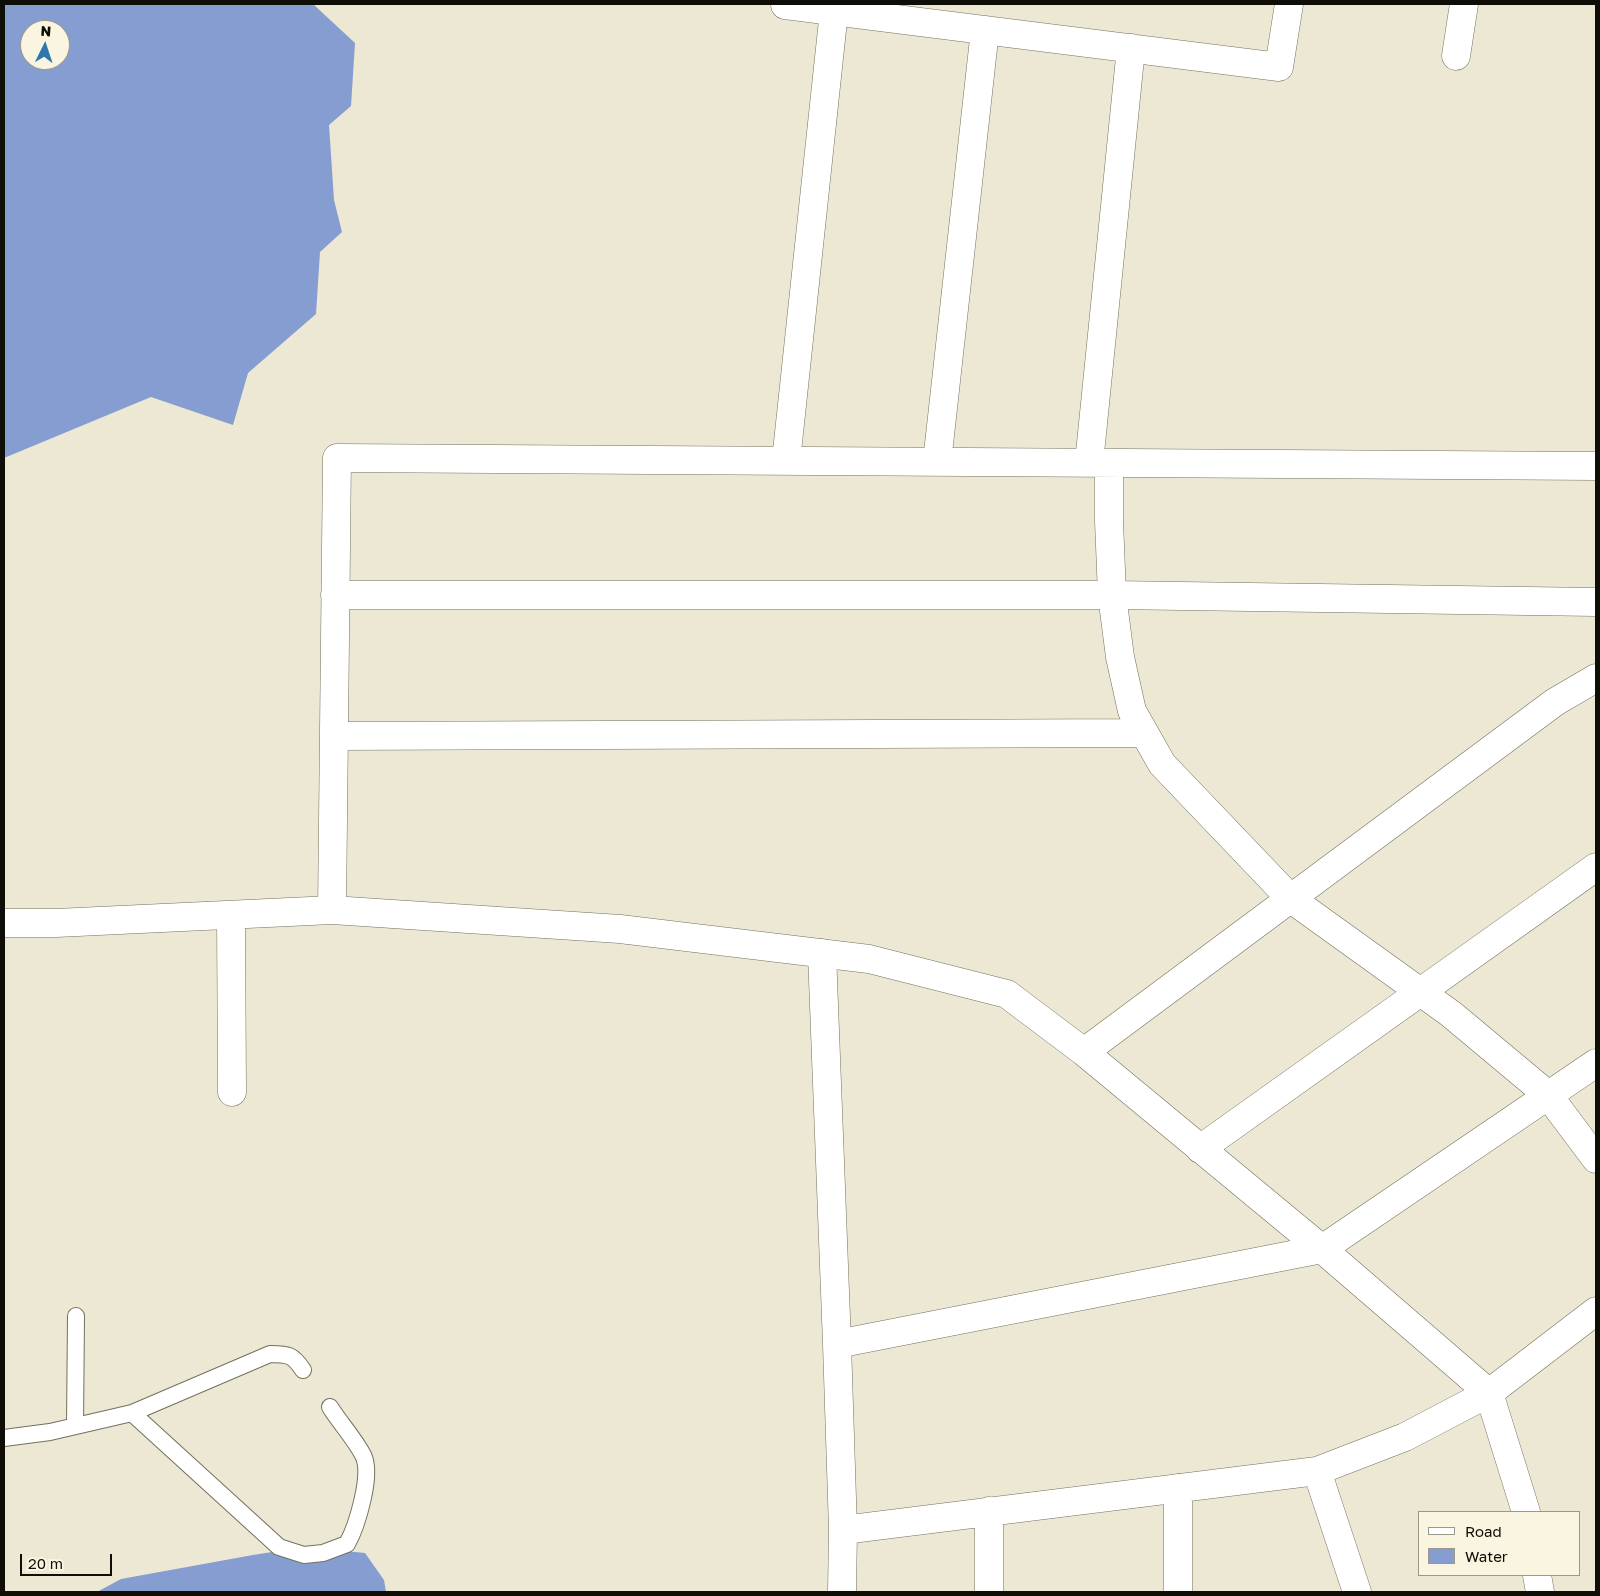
<!DOCTYPE html>
<html>
<head>
<meta charset="utf-8">
<style>
	body { margin:0 }
	#map { position:relative; width:1600px; height:1596px; overflow:hidden; background:#ece8d3; font-family:"Golos Text",sans-serif }
	canvas { display:block }
	.frame { position:absolute; inset:0; border:5px solid #0e0d06; pointer-events:none }
	.legend { position:absolute; left:1418px; top:1511px; width:162px; height:65px; box-sizing:border-box; background:#f9f5e0; border:1px solid #9b9889; margin:0; padding:6px 9px; list-style:none; font-size:15px; color:#0e0d06 }
	.legend li { display:flex; align-items:center; gap:10px; height:25px }
	.legend b { width:25px; border:1px solid #9b9889 }
	.north { position:absolute; left:20px; top:20px; width:50px; height:50px; box-sizing:border-box; background:#f9f5e0; border:1px solid #9b9889; border-radius:50%; rotate:4deg; font-size:14px; font-weight:700; line-height:20px; text-align:center; color:#0e0d06 }
	.north::after { content:''; display:block; margin:auto; width:18px; height:22px; background:#2f77ac; clip-path:polygon(50% 0,100% 100%,50% 72%,0 100%) }
	.scale { position:absolute; left:20px; top:1554px; width:92px; height:22px; box-sizing:border-box; border:2px solid #0e0d06; border-top:0; padding-left:6px; font-size:15px; line-height:18px; white-space:nowrap; color:#0e0d06; -webkit-text-stroke:4px #f9f5e0; paint-order:stroke }
</style>
</head>
<body>
<div id="map">
<canvas width="1600" height="1596"></canvas>
<div class="frame"></div>
<ul class="legend">
<li><b style="height:6px;background:#fff"></b>Road</li>
<li><b style="height:14px;background:#859dd1"></b>Water</li>
</ul>
<div class="north">N</div>
<div class="scale">20 m</div>
</div>
<script>
const g = document.querySelector('canvas').getContext('2d');
g.lineJoin = 'round';
function paint(path, color) {
  g.fillStyle = color;
  g.fill(path, 'evenodd');
}
function strokePath(path, color, width, dash) {
  g.strokeStyle = color;
  g.lineWidth = width;
  g.lineCap = dash ? 'butt' : 'round';
  g.setLineDash(dash || []);
  g.stroke(path);
}
paint(new Path2D(`
	M4,4H313L355,43L351,106L329,125L334,200L342,232L320,252L316,314L248,373L233,425L151,397L4,458ZM30,30H60V60H30Z
	M304,1547L365,1553L384,1580L386,1592H97L121,1579L253,1555Z`), '#859dd1');
const service = new Path2D(`
	M132,1413L279,1547L304,1555L323,1553L347,1544C357,1526 373,1474 363,1455C354,1438 340,1423 330,1407
	M75,1426L76,1316
	M4,1438L50,1432L132,1413L270,1354C289,1354 293,1355 303,1370`);
const minor = new Path2D(`
	M785,5L1279,67L1289,4
	M1456,56L1464,4
	M786,461L834,11
	M937,462L985,30
	M1089,463L1131,48
	M1109,463V521L1112,595L1120,657L1132,711L1162,764L1291,899L1451,1014L1548,1095L1596,1159
	M335,595H1112L1596,602
	M334,736L1144,733
	M332,910L337,458L1596,466
	M231,915L232,1092
	M4,923H56L332,910L620,929L869,959L1007,994L1084,1052L1322,1249L1489,1393L1596,1311
	M822,953L837,1344
	M1084,1052L1555,702L1596,678
	M1200,1149L1596,867
	M1317,1471L1357,1592
	M1526,1512L1489,1393L1405,1437L1317,1471L843,1530L837,1344L1322,1249L1596,1063
	M1537,1575L1540,1592
	M842,1592L843,1530
	M989,1592V1511
	M1178,1592V1488`);
strokePath(service, '#73705d', 18);
strokePath(minor, '#73705d', 29);
strokePath(service, '#fff', 16);
strokePath(minor, '#fff', 28);
</script>
</body>
</html>
